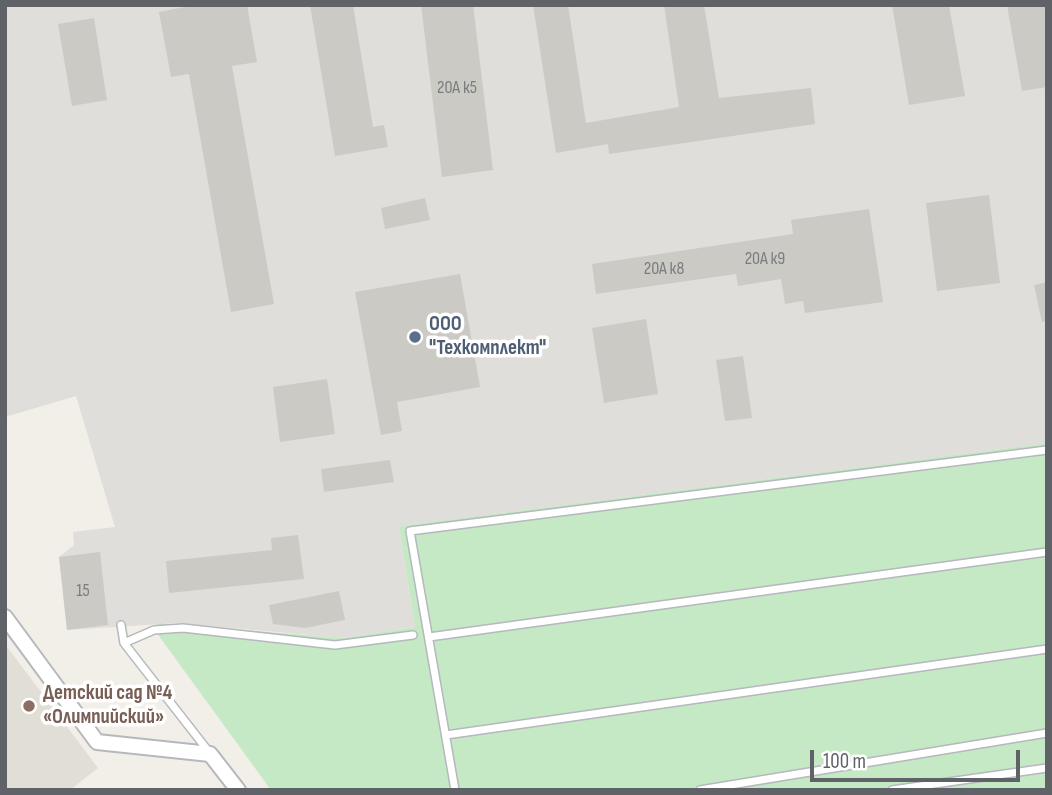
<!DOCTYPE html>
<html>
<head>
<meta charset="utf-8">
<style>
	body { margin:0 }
	#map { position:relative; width:1052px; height:795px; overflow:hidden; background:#f1efe8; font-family:"Sofia Sans Condensed",sans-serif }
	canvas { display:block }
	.frame { position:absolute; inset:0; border:7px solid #5f6368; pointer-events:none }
	.scale { position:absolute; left:810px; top:750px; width:210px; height:32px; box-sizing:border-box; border:4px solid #5f6368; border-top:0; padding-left:9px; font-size:21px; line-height:24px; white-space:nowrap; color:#5f6368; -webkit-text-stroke:5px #fff; paint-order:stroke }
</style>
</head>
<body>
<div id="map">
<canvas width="1052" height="795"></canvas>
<div class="frame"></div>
<div class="scale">100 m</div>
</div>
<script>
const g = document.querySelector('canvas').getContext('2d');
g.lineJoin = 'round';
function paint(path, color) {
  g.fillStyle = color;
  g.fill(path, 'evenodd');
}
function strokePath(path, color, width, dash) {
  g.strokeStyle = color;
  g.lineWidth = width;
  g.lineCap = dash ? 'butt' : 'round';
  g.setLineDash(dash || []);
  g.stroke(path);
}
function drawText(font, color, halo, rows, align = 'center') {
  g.font = font + ' "Sofia Sans Condensed",sans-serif';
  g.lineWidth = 7;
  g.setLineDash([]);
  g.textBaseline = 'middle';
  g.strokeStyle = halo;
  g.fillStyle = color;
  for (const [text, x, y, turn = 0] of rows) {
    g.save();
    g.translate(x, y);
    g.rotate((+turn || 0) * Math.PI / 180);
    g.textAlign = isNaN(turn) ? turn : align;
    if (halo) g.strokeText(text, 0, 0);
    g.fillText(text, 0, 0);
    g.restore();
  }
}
paint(new Path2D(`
	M5,5H1047V443L399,526L415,627L343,638L177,623L67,630L59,557L74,545L73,532L115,527L76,396L5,417Z`), '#e0deda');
paint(new Path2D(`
	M5,644L98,768L70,790H5Z`), '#e1ded6');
paint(new Path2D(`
	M1047,443V790H271L159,636L156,623L343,638L415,627L399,526Z`), '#c5e8c5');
paint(new Path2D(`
	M195,5H247L257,62L232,66L274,304L231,312L189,74L171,77L159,12Z
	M310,5H353L373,127L384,125L388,147L335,156Z
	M421,5H473L493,170L442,177Z
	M533,5H568L586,123L679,107L664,5H704L719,98L811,88L815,124L609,154L608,144L556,153Z
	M892,5H949L965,96L909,105Z
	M1007,5H1047V87L1022,91Z
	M94,18L107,100L72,106L58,24Z
	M989,195L1000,283L937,291L926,203Z
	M425,198L430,220L385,229L381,208Z
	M869,209L883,302L805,313L803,301L785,304L781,279L738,286L736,274L596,294L592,264L793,234L791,220Z
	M460,274L480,387L397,402L402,431L381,435L355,292Z
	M1047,282V321L1042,322L1034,285Z
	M646,319L658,394L604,403L592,328Z
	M743,356L752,418L725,421L716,360Z
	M327,379L335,434L280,442L273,387Z
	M390,460L394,482L324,492L321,469Z
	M298,535L304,579L169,593L166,561L272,550L271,538Z
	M100,552L108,625L67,630L59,557Z
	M339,591L345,620L305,628L273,624L269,605Z`), '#cccac5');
const lane = new Path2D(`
	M121,625L124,643L209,752
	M429,637L1047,552
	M124,643L154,630L183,628L335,645L413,635
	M446,735L1047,649
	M455,790L410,531L1047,450
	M700,790L1047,733
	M892,790L1047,768`);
const street = new Path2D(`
	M5,617L97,742L210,754L238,790`);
strokePath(lane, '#b5b8bc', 10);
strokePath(street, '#b5b8bc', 18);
strokePath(lane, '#fff', 7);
strokePath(street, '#fff', 14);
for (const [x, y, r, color] of [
	[415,337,7,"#5c6f8a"],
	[29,706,7,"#8d6e63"]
]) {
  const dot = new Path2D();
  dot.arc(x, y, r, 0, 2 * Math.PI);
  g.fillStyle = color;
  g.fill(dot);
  strokePath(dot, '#fff', 2.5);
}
drawText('18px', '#7a7d7f', null, [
	["20А к5",457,88],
	["20А к9",765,259],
	["20А к8",664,269],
	["15",83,591]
]);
drawText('bold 21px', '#4e5e75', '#fff', [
	["ООО",429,325],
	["\"Техкомплект\"",429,349]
], 'left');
drawText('bold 21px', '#785e54', '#fff', [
	["Детский сад №4",43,694],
	["«Олимпийский»",43,718]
], 'left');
</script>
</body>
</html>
